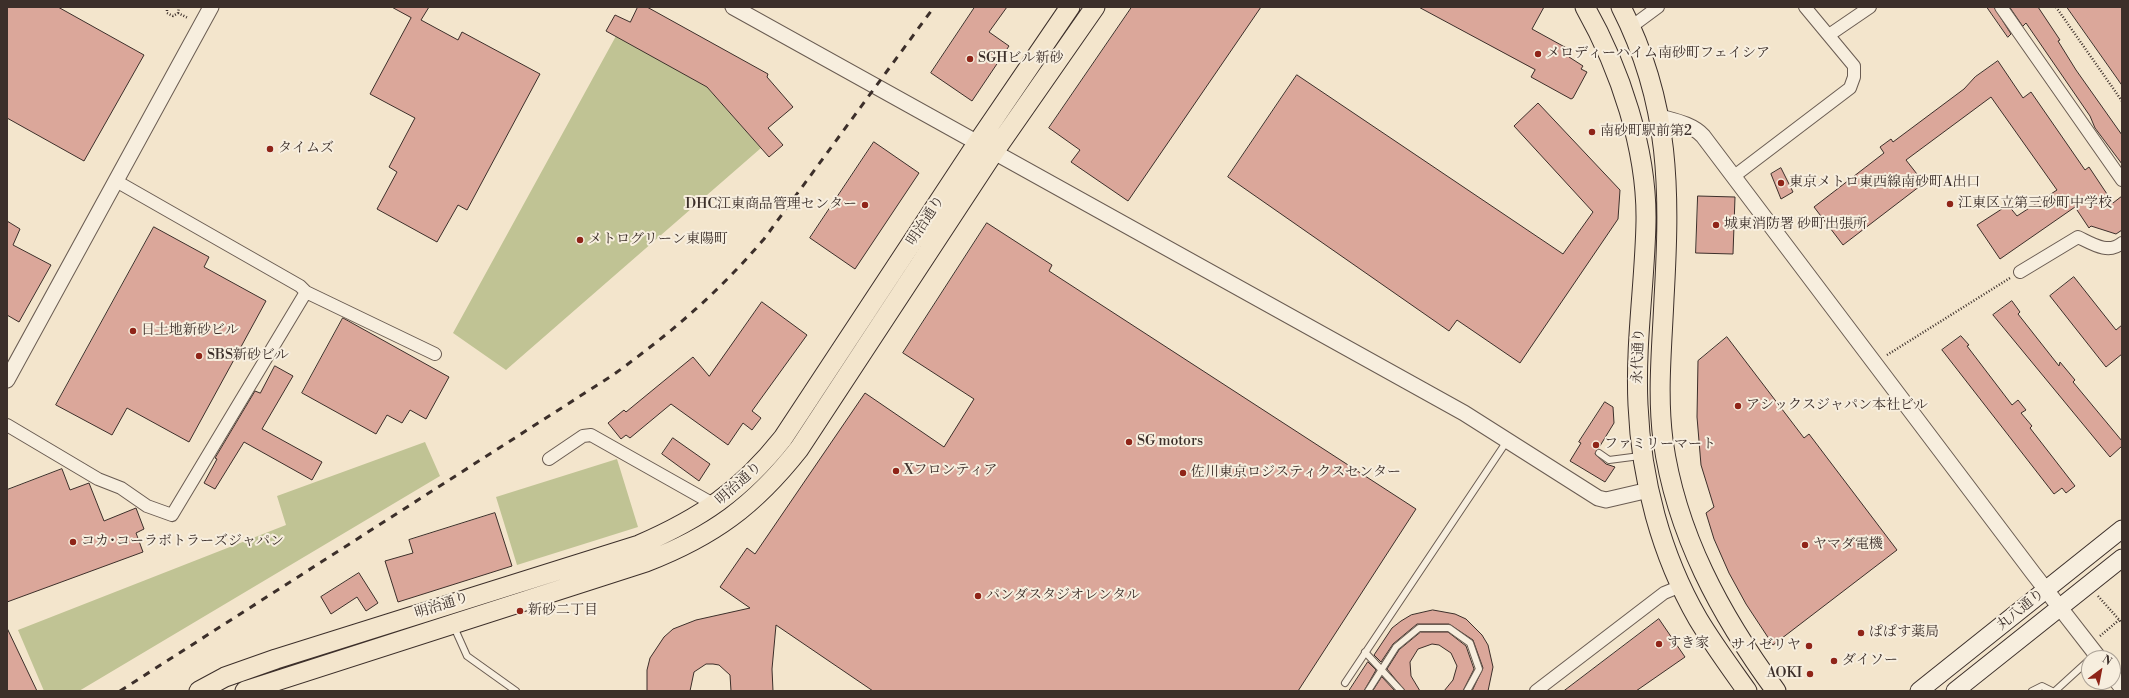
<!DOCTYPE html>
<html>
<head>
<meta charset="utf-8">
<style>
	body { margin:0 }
	#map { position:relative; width:2129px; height:698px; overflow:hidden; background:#f3e5cc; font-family:"Libre Bodoni",serif }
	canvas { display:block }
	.frame { position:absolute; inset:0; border:8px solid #3c2f2a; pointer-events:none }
	.north { position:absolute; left:2081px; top:650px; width:40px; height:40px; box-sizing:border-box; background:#f7eede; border:1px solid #aca296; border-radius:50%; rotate:32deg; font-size:11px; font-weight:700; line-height:16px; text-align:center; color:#3c2f2a }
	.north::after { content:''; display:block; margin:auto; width:14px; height:18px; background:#8f2418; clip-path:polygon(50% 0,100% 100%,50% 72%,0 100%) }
</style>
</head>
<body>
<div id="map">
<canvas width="2129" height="698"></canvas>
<div class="frame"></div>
<div class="north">N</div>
</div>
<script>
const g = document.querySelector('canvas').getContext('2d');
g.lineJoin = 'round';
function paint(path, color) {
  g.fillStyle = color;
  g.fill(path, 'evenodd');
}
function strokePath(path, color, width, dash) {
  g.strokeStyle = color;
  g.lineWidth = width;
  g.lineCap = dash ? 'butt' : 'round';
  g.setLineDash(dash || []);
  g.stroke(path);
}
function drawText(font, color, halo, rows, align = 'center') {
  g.font = font + ' "Libre Bodoni","Noto Serif JP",serif';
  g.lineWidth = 4;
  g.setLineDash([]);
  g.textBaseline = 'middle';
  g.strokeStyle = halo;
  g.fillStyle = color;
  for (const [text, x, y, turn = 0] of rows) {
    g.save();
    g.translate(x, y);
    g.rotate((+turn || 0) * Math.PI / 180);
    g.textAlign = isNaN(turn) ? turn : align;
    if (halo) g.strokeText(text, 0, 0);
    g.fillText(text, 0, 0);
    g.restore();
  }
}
paint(new Path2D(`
	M616,36L707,87L761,148L506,370L453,333Z
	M425,442L440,476L79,691H44L18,630L286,525L277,496Z
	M617,459L638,527L517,565L496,497Z
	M430,620L432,621L241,682V680Z`), '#c0c394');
const building = new Path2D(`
	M7,7H58L144,55L84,161L7,118Z
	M392,7H429L421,20L458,40L462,32L540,74L467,210L458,205L437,242L377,209L397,172L389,167L415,118L370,94L411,18Z
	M638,7H647L768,74L767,77L793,107L768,128L783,145L769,157L707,87L606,31L615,15L630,22Z
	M975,7H1007L989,32L1009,46L972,101L931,73Z
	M1132,7H1261L1128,201L1071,162L1080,150L1049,128Z
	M1419,7H1544L1532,29L1572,51L1569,57L1583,66L1581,69L1587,72L1573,98L1571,99L1531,77L1535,70Z
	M1987,7H1994L2011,34L2008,37Z
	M2010,7H2038L2060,40L2058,41L2076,70L2122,135V164L2095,128L2090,116L2026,23L2023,26Z
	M2067,7H2122V85Z
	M1998,61L2023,98L2031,92L2085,170L2089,167L2113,203L2122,196V230L2116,234L2091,226L2089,228L2075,207L2000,259L1977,225L2008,205L2017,216L2057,190L1991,97L1906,160L1924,183L1843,245L1814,207L1884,153L1880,147L1891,139L1893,142L1964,89L1975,77Z
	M1297,75L1563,254L1593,212L1514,126L1538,103L1620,190L1618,219L1520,363L1457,320L1449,331L1228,177Z
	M874,142L919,173L855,269L810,238Z
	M1781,168L1793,192L1781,199L1771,174Z
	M1698,196L1735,197L1733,254L1696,253Z
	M7,221L20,229L13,245L51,265L19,322L7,315Z
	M987,223L1052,265L1049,271L1416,509L1298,691H873L776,625L772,669L773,691H731L730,675L719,665L713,664H706L694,672L690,691H647V670L650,658L664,637L673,629L696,620L750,608L720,587L747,548L755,554L865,393L944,447L974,399L903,353Z
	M154,227L209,257L204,267L266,301L189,442L127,408L112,435L56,405Z
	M2074,277L2116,330L2122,325V354L2106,367L2050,296Z
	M2012,301L2020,312L2018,314L2059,366L2060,362L2075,380L2073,382L2122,441V446L2110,457L1993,315Z
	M762,302L807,335L752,411L761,418L752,430L743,423L728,445L671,404L630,438L626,435L621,439L608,423L624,410L626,412L693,357L709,376Z
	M343,318L449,377L426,419L410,410L402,423L387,415L376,434L302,393Z
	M1961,336L1969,345L1967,346L2012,405L2018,400L2026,410L2021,413L2032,426L2030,428L2075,486L2066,493L2062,488L2054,494L1942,350Z
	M1727,337L1804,438L1809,434L1897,550L1773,645L1746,604L1729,573L1714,539L1706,513L1714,507L1701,465L1697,417L1698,361Z
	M275,366L293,376L262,429L322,462L312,480L244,442L215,489L204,483L217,459L215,458L255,391L260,393Z
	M1605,402L1613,407L1614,423L1595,454L1606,464L1615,467L1605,482L1570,461L1581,443L1579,442Z
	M673,438L710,464L699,481L662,454Z
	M62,469L70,490L89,483L104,521L136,508L144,529L136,533L143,552L7,602V490Z
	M495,513L512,566L398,602L385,561L413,553L409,540Z
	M359,573L378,603L366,611L357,597L331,614L321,597Z
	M1433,610L1455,614L1466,619L1482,635L1488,645L1493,667L1488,691H1472L1483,668L1473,640L1449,624H1417L1393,644L1381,662L1374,655L1392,628L1401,621L1411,615Z
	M1659,619L1685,657L1636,691H1564Z
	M7,628L37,691H7Z
	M1421,632H1448L1466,646L1474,669L1463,691H1444L1453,680L1457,666L1451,653L1439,645L1432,644L1418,649L1410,662L1411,676L1420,691H1405L1387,669L1399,650Z
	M1368,662L1376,670L1364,691H1349Z
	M1382,677L1395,691H1373Z`);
paint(building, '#dba79a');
strokePath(building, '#3c2f2a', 1);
const service = new Path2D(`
	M1599,453L1609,460L1640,456
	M454,627L467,656L516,691
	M1365,652L1401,691
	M1345,683L1507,441
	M1368,691L1396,647L1419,628H1449L1470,643L1479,669L1467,691
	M2032,691L2042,686L2052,691
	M2055,691L2089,660`);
const minor = new Path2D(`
	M2001,7L2122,180
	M1631,27L1658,7
	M1829,35L1870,7
	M1733,177L1850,88L1854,77V66L1805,7
	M116,181L300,286L306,292L435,354
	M2020,272L2078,237C2091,243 2108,255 2122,243
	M7,425L98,479L121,488L147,506L172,515L306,292
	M549,459L583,436L591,435L715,505
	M1536,691L1664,593L1681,586`);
const tertiary = new Path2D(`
	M733,7L1464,413L1598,498L1606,500L1649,490
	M1660,117C1674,121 1692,124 1703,136L2033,573L2099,658
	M7,380L211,7
	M2113,676L2122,688`);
const secondary = new Path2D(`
	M1919,691L2122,529
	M1955,691L2122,558`);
const primary = new Path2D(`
	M1585,7C1620,69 1647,149 1646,221C1645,282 1635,343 1638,405C1641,479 1661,555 1698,619C1713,644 1730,667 1747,691
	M1621,7C1671,105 1670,192 1664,299C1662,346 1657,394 1663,440C1676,534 1721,616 1776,691
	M199,691L225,677L276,659L639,545C701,518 741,491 783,438L978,142L1070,7
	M245,691L646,562C713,536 754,506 799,449L994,152L1095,7`);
strokePath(service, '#6a5c52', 8);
strokePath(minor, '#6a5c52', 14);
strokePath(tertiary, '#6a5c52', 17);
strokePath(secondary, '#3c2f2a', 19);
strokePath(primary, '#3c2f2a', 21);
strokePath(new Path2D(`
	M167,7V13L173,16L178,13L179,7
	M2056,7L2122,101
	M178,13L188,18
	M1887,355L2010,278
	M2098,596L2122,623
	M2100,636L2119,620`), '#3c2f2a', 2.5, [1, 2]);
strokePath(service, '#f7eede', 6);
strokePath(minor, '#f7eede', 12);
strokePath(tertiary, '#f7eede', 15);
strokePath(secondary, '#f7eede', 17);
strokePath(primary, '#f3e5cc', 19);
strokePath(new Path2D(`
	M120,691L613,375C672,332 717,294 764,239L934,7`), '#3c2f2a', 3, [7, 7]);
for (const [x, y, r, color] of [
	[1538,54,4,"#8f2418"],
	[970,59,4,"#8f2418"],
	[1592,132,4,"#8f2418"],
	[270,149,4,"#8f2418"],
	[1781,183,4,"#8f2418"],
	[1950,204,4,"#8f2418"],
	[865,205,4,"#8f2418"],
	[1716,225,4,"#8f2418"],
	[580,240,4,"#8f2418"],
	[133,331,4,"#8f2418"],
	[199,356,4,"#8f2418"],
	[1738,406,4,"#8f2418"],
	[1129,442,4,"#8f2418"],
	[1596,445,4,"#8f2418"],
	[896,471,4,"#8f2418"],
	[1183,473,4,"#8f2418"],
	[73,542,4,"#8f2418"],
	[1805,545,4,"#8f2418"],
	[978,596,4,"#8f2418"],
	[520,611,4,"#8f2418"],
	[1861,633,4,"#8f2418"],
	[1659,644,4,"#8f2418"],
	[1809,646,4,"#8f2418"],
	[1834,661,4,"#8f2418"],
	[1810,674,4,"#8f2418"]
]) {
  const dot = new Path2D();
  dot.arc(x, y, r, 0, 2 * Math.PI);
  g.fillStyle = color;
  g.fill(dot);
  strokePath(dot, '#f7eede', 1.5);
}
drawText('14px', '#3c2f2a', '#f7eede', [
	["メロディーハイム南砂町フェイシア",1546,54],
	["SGHビル新砂",978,59],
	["南砂町駅前第2",1600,132],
	["タイムズ",278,149],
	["東京メトロ東西線南砂町A出口",1789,183],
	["江東区立第三砂町中学校",1958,204],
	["DHC江東商品管理センター",857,205,"right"],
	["城東消防署 砂町出張所",1724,225],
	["メトログリーン東陽町",588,240],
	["日土地新砂ビル",141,331],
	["SBS新砂ビル",207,356],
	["アシックスジャパン本社ビル",1746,406],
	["SG motors",1137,442],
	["ファミリーマート",1604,445],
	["Xフロンティア",904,471],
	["佐川東京ロジスティクスセンター",1191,473],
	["コカ･コーラボトラーズジャパン",81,542],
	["ヤマダ電機",1813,545],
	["パンダスタジオレンタル",986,596],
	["新砂二丁目",528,611],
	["ぱぱす薬局",1869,633],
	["すき家",1667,644],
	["サイゼリヤ",1801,646,"right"],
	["ダイソー",1842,661],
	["AOKI",1802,674,"right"]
], 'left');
drawText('14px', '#3c2f2a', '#f7eede', [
	["明治通り",926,221,-57],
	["永代通り",1639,356,-88],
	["明治通り",739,484,-42],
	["明治通り",442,606,-18],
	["丸八通り",2021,610,-39]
]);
</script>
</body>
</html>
